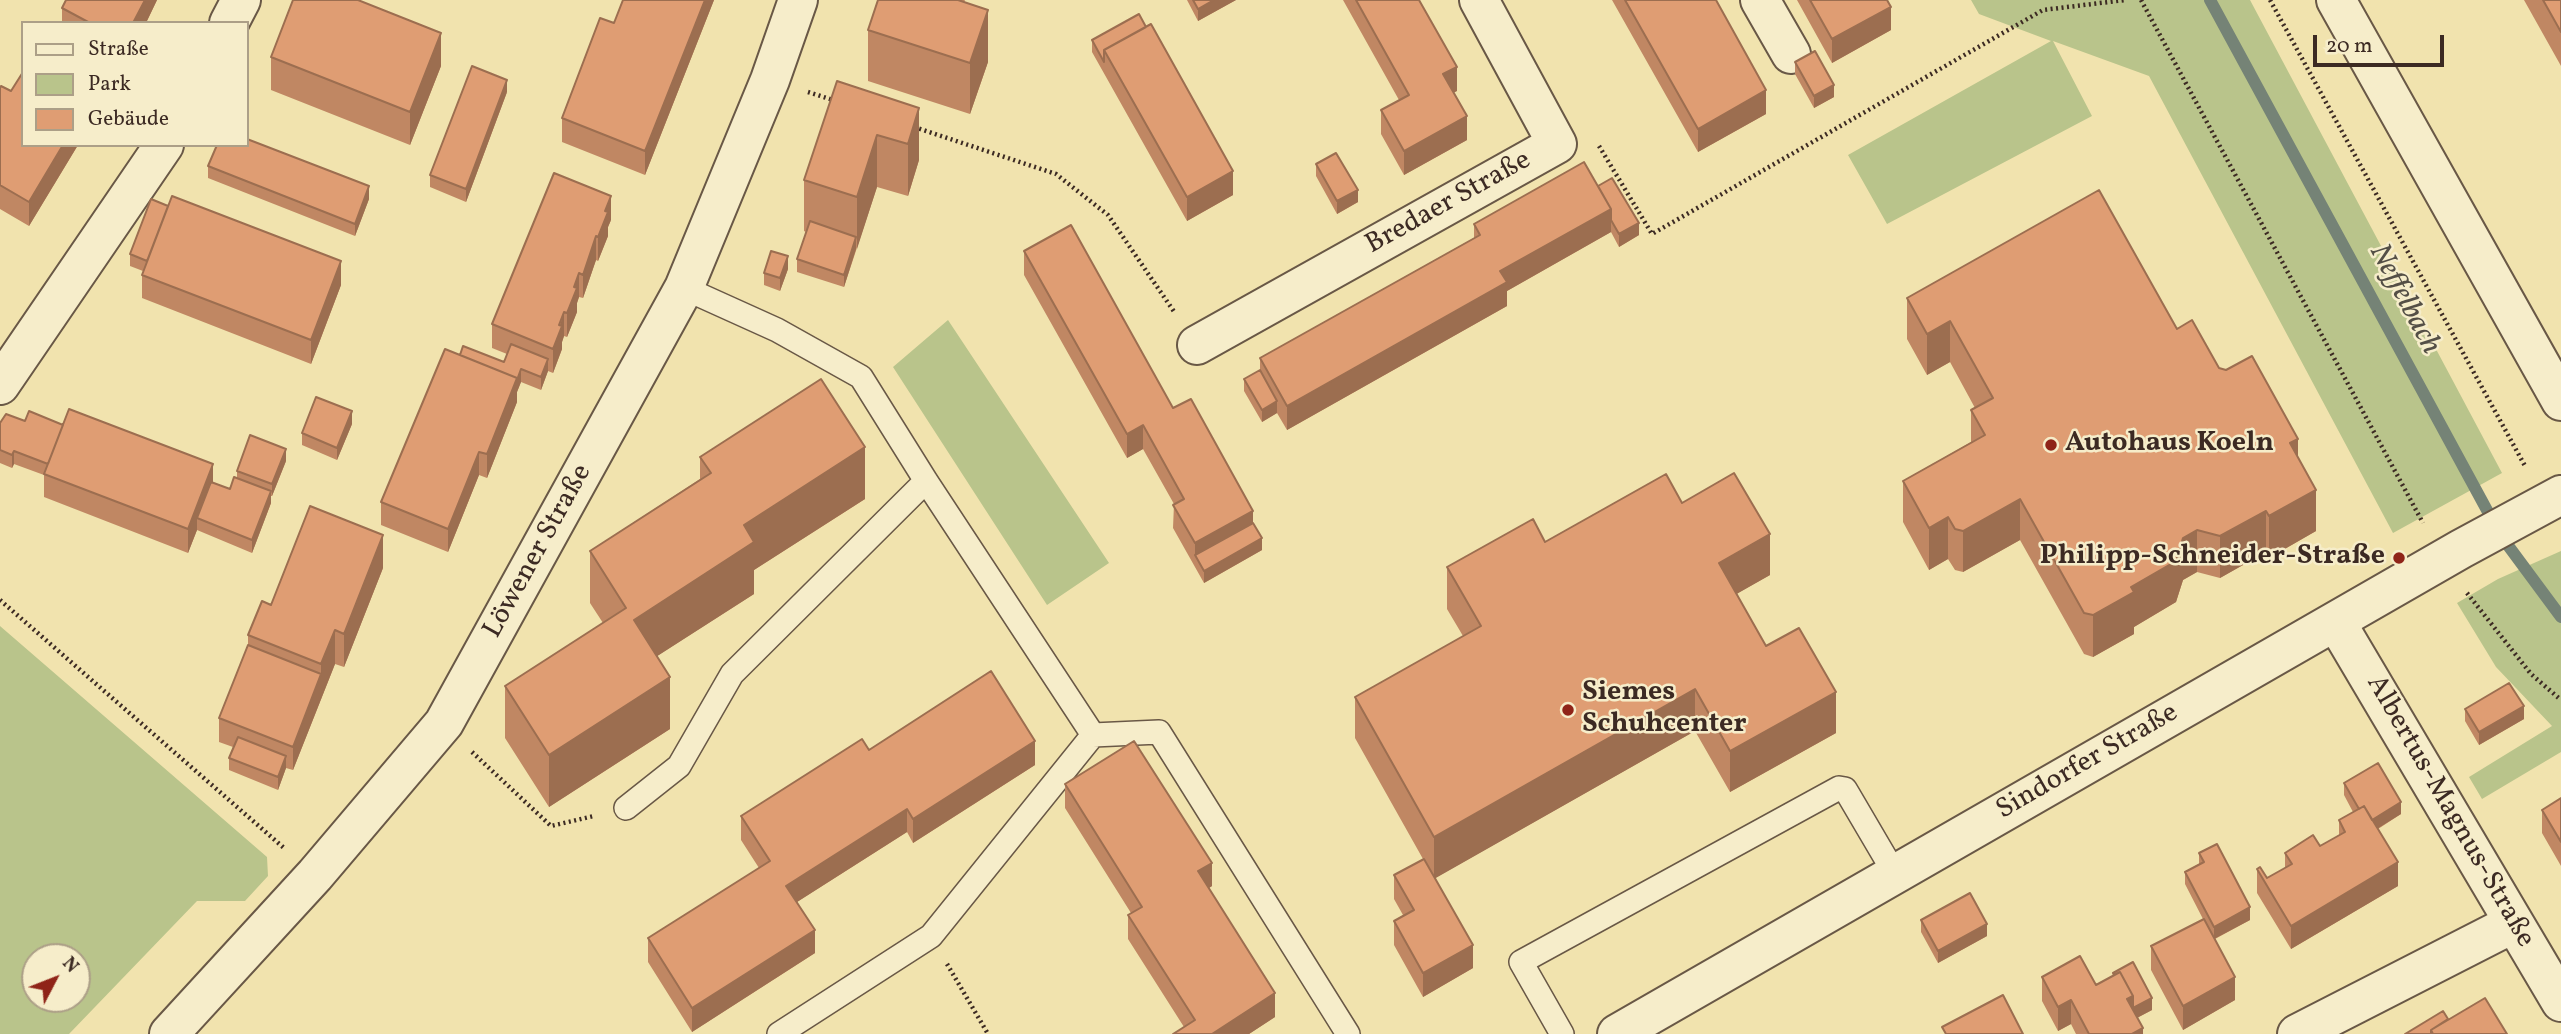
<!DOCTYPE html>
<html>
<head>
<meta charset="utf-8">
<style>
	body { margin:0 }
	#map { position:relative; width:2561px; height:1034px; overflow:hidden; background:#f1e3ae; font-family:Vollkorn,serif }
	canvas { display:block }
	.legend { position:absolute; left:21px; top:21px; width:228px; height:126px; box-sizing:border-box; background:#f6edca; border:2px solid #ac9f87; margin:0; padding:9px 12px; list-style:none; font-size:21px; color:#3c2a23 }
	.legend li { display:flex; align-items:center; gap:14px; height:35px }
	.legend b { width:35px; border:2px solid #ac9f87 }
	.north { position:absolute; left:21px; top:943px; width:70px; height:70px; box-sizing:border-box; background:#f6edca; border:2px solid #ac9f87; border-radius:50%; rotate:48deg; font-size:19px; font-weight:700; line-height:28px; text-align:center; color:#3c2a23 }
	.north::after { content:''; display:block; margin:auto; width:24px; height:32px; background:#8f2418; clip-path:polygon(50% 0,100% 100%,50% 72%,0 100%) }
	.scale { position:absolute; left:2313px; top:35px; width:131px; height:32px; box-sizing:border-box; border:4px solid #3c2a23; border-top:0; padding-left:9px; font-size:21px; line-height:24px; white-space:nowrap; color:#3c2a23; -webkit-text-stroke:5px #f6edca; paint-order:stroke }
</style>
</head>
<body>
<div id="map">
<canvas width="2561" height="1034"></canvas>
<ul class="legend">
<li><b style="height:9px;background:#f6edca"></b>Straße</li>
<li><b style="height:19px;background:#b9c48b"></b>Park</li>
<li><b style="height:19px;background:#df9d73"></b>Gebäude</li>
</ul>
<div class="north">N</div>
<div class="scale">20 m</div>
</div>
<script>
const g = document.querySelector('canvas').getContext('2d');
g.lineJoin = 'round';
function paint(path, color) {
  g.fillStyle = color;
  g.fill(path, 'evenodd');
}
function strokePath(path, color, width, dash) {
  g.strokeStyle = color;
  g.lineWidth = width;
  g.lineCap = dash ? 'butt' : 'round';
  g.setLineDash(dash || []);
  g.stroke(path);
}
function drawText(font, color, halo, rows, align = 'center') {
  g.font = font + ' Vollkorn,serif';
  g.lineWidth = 5;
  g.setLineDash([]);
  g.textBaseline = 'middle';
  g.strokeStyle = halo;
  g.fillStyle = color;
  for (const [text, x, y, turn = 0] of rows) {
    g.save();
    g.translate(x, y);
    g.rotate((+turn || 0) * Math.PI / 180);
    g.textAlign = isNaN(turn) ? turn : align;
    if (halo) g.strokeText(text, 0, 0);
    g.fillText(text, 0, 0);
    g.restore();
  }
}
paint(new Path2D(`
	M1971,0H2250L2502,473L2393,533L2149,76L2053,41L2092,116L1887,224L1848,155L2051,41L1979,14Z
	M948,320L1109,563L1047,605L893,367Z
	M2561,551V752L2482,799L2469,777L2552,726L2496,667L2457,603L2498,579Z
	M0,626L267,857L268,876L245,901H197L69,1034H0ZM35,957H77V999H35Z`), '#b9c48b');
strokePath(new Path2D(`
	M2210,0L2501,536L2561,617`), '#758376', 12);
const service = new Path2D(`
	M684,288L777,330L861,377L926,481L1093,735L1159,732L1348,1034
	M626,808L679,766L732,674L926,481
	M779,1034L931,936L1093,735
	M1562,1034L1521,962L1839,788L1845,789L1848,794L1895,874`);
const minor = new Path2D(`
	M1760,0L1791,54
	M2336,0L2561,401
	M229,23L241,0
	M1197,345L1557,144L1479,0
	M0,385L164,145
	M2336,622L2561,1002
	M169,1034L315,875L444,723L684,288L770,80L798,0
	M2297,1034L2514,923`);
const tertiary = new Path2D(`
	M1617,1034L2461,549L2561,495`);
strokePath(service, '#695846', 26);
strokePath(minor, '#695846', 42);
strokePath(tertiary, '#695846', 42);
strokePath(new Path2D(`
	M2141,0L2423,523
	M2270,0L2525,466
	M808,92L836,101
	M914,127L1056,174L1108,215L1175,313
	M1599,146L1652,234L2043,10L2125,0
	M2467,593L2531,674L2561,700
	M0,600L284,848
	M472,752L551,826L594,816
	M947,964L988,1034`), '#3c2a23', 4.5, [2, 3.5]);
strokePath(service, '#f6edca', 23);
strokePath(minor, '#f6edca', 38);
strokePath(tertiary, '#f6edca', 38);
paint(new Path2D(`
	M157,0L146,23H62V8Z
	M623,0H714L645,175L562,142V118L614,23Z
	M878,0H965L964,2L988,62L970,114L868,81V30Z
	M1187,0H1236L1198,21Z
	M1343,0H1419L1457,91L1453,92L1467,140L1404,175L1381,134V110L1399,100Z
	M1612,0H1716L1766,114L1698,152Z
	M1797,0H1887L1891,30L1832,63Z
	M2524,0H2561V66Z
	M1146,27L1233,195L1187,221L1092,52V40Z
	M271,57L441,66L410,145L271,90Z
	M1795,62L1834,97L1814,108L1795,74Z
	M0,88L23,145H78L29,226L0,209Z
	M507,92L466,202L430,187V175Z
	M919,108V160L908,196L877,187L844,287L797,272V259L806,232L804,231V180Z
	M1316,164L1358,202L1337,214L1316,176Z
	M208,166L369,199L355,236L208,178Z
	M1598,186L1639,235L1619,247L1611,232L1507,291V306L1287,430L1277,413L1262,422L1244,391V379L1260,370V358L1474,238V224Z
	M168,206L341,285L311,364L142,298V275L143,271L130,266V254Z
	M611,220L608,227V236L598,261L596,260L583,298L579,297L577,303V312L567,337L564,336L562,342V349L553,373L548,371L541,390L521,382L517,392V402L487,478L479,475L448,552L381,525V502L460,355L504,362L507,354L492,348V324Z
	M1024,251L1173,408L1262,550L1204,583L1173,528L1174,504L1143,449L1127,458L1024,275Z
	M788,269L780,291L764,285V273Z
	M1907,298L2177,329L2219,368L2298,457L2316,531L2269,558L2266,552L2220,578L2197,572L2183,580L2176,602L2134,627V634L2093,657L2084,654L2020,540L1963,572L1955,570L1948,559L1929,570L1903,522V481L1971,442V410L1975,408L1950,362L1927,375L1907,339Z
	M25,421L230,489L237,478V471L286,461L272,496H271V503L252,553L197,530L188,553L44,497V475L14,464L12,468L0,463V423Z
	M352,424L337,460L302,445V433Z
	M700,457L865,499L754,570V594L657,656L670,729L549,807L505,738V686L603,623L590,603V551L700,479Z
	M1682,503L1770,575L1736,594L1766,646L1836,733L1730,792L1695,731L1435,878L1473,968L1423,997L1394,945V921L1403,915L1394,899V875L1423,859L1355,738V697L1463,636L1447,609V567L1545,542Z
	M383,568L344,667L335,664L293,770L286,768L278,790L229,770V758L233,747L219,742V718L248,645V635L271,605Z
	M2465,709L2524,719L2479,745L2465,721Z
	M869,750L1035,765L913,843L907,832L797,902L815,953L692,1032L648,962V938L759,868L741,840V816Z
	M2344,783L2401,814L2378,829L2398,886L2291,949L2257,893V869L2267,878L2285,868V853L2320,846L2339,835V820L2353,812L2344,795Z
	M1065,784L1212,886L1209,888L1275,1017L1249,1034H1173L1184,1027L1128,939V915L1131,913L1065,808Z
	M2561,798V866L2542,833V810Z
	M2199,853L2250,920L2215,939L2235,1000L2183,1030L2151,970V946L2203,919L2185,884V872L2199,864Z
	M1921,920L1987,936L1938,963L1921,932Z
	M2113,973L2152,1010L2137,1018L2143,1034H2076L2071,1024L2058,1031L2042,1001V977L2096,985L2113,976Z`), '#c08763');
paint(new Path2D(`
	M145,0H157L146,23H133Z
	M705,0H714L645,175V151Z
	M1214,0H1236L1198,21V9Z
	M1891,7V30L1832,63V39Z
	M988,10V62L970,114V63Z
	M441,33V66L410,145V112Z
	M1457,67V91L1443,98V74Z
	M507,80V92L466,202V189Z
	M1834,85V97L1814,108V96Z
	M1766,90V114L1698,152V129Z
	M919,108V160L908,196V144Z
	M1467,116V140L1404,175V151Z
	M877,135V187L857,249V197Z
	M63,145H78L29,226V202Z
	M1233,171V195L1187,221V197Z
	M369,186V199L355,236V224Z
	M1358,190V202L1337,214V201Z
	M611,196V220L608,227V236L598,261V237L605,211Z
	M1611,209V232L1507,291V306L1287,430V406L1500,271Z
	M1639,223V235L1619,247V234Z
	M596,236V260L583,298V275Z
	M856,237V249L844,287V275Z
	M788,256V269L780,291V278Z
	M341,261V285L311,364V340Z
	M579,273V297L577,303V312L567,337V313L574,287Z
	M564,312V336L562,342V349L553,373V349Z
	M1950,321V362L1927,375V334Z
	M548,359V371L541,390V377Z
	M521,369V382L517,392V402L487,478V454Z
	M1277,401V413L1262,422V410Z
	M352,411V424L337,460V448Z
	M1143,425V449L1127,458V434Z
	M2298,439V480L2290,443Z
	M865,447V499L754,570V594L634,671V620L744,525Z
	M286,449V461L272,496V484Z
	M14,451V464L12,468V455Z
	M479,452V475L448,552V529Z
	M213,464V488L197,518V530L188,553V529Z
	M2316,490V531L2269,558V516Z
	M271,491V503L252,553V540Z
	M2020,499V540L1963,572V531Z
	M1253,511V535L1195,555V543Z
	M2266,511V552L2220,578V536Z
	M1948,517V559L1929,570V528Z
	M2197,530V572L2183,580L2176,602L2134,627V634L2093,657V615L2131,587L2183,538Z
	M1770,534V575L1719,604V563Z
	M383,535V568L344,667V634Z
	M1262,538V550L1204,583V571Z
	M335,630V664L293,770V747L321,674V664Z
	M670,677V729L549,807V755Z
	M1695,689V731L1434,879V837Z
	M1836,692V733L1730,792V751Z
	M2524,706V719L2479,745V732Z
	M1035,741V765L913,843V819Z
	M286,756V768L278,790V777Z
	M2401,802V814L2367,835V823Z
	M907,809V832L786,909V886Z
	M2398,862V886L2291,949V926Z
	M1212,863V886L1198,895V871Z
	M2250,907V920L2214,939V927Z
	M1987,924V936L1938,963V951Z
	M815,930V953L692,1032V1008Z
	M1473,945V968L1423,997V973Z
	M2235,977V1000L2183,1030V1006Z
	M1275,993V1017L1249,1034H1212Z
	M2133,996L2152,998V1010L2127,1023V999Z
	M2071,1000V1024L2058,1031V1007Z
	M2143,1028V1034H2132Z`), '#9c6e50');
const building = new Path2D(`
	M66,0H145L133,23H90L62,8Z
	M293,0H358L441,33L410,112L271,57Z
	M623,0H705L645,151L562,118L600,18L614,23Z
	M878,0H958L988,10L970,63L868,30Z
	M1193,0H1214L1198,9Z
	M1356,0H1419L1457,67L1443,74L1467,116L1404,151L1381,110L1409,95Z
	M1625,0H1716L1766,90L1698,129Z
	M1810,0H1887L1891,7L1832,39Z
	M2543,0H2561V32Z
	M1139,14L1146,27L1104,50V62L1092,40Z
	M1151,24L1233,171L1187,197L1104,50Z
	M1815,51L1834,85L1814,96L1795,62Z
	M472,66L507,80L466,189L430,175Z
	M23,72V145H63L29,202L0,185V88L1,86L11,91Z
	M837,81L919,108L908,144L877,135L857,197L804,180Z
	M247,139L369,186L355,224L208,166L217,145H247Z
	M1336,153L1358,190L1337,201L1316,164Z
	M1584,162L1611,209L1500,271L1507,282L1287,406L1260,358L1480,235L1474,224Z
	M554,173L611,196L605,211L608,212L598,237L596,236L583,275L579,273L574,287L577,288L567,313L564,312L559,325L562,326L553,349L492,324Z
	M1612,178L1639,223L1619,234L1611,220V209L1598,186Z
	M2099,190L2177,329L2192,320L2219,368L2226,370L2252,356L2298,439L2290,443L2316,490L2269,516L2266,511L2220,536L2197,530L2183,538L2176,561L2131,587L2134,592L2093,615L2084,613L2020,499L1963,531L1955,529L1948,517L1929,528L1903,481L1985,435L1971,410L1993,398L1950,321L1927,334L1907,298Z
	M172,196L341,261L311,340L142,275Z
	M151,199L168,206L147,261L130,254Z
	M810,221L856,237L844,275L797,259Z
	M1071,225L1173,408L1191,399L1253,511L1195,543L1173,505L1184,499L1143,425L1127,434L1024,251Z
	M771,251L788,256L780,278L764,273Z
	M511,344L548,359L541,377L521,369L517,380V378L460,355L463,346L504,362Z
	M445,349L517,378L487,454L479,452L448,529L381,502Z
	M1260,370L1277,401L1262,410L1244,379Z
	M821,379L865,447L744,525L754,542L634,620L670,677L549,755L505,686L626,608L590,551L711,473L700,457Z
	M316,397L352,411L337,448L302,433Z
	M69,409L213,464L188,529L44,474Z
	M29,411L63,425L48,464L14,451L12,455L0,450V423L6,414L25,421Z
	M250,435L286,449L272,484L237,471Z
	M1734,473L1770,534L1719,563L1766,646L1799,628L1836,692L1730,751L1695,689L1434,837L1355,697L1481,626L1447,567L1533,519L1545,542L1666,474L1682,503Z
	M234,477L271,491L252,540L197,518L211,482L230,489Z
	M310,506L383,535L344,634L335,630L321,664L248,635L262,601L271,605Z
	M1253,523L1262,538L1204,571L1195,555Z
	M248,645L321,674L293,747L219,718Z
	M991,671L1035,741L913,819L907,809L786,886L815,930L692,1008L648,938L770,861L741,816L862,739L869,750Z
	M2509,683L2524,706L2479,732L2465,709Z
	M238,737L286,756L278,777L229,758Z
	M1134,741L1212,863L1198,871L1275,993L1212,1034H1173L1195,1020L1128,915L1142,907L1065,784Z
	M2378,763L2401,802L2372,820L2364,806L2359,809L2344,783Z
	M2561,798V842L2542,810Z
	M2364,806L2398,862L2291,926L2257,869L2260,867L2267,878L2292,864L2285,853L2313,835L2320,846L2345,832L2339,820Z
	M2217,844L2250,907L2214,927L2185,872L2204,862L2199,853Z
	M1424,859L1473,945L1423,973L1394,921L1414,910L1394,875Z
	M1970,893L1987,924L1938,951L1921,920Z
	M2204,919L2235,977L2183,1006L2151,946Z
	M2080,956L2096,985L2120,972L2133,996L2127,999L2143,1028L2132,1034H2089L2071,1000L2058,1007L2042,977Z
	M2133,962L2152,998L2133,1008V996L2120,972L2114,975L2113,973Z
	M2003,995L2023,1034H1946L1942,1027Z
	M2485,998L2507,1034H2433L2431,1030Z
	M2443,1011L2448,1019L2431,1030V1034H2405Z`);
paint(building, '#df9d73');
strokePath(building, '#9c6e50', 2);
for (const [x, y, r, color] of [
	[2051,445,7,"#8f2418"],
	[2399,558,7,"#8f2418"],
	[1568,710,7,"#8f2418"]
]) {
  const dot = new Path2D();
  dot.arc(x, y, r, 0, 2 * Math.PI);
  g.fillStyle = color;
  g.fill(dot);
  strokePath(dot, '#f6edca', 2.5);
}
drawText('28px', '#3c2a23', '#f6edca', [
	["Bredaer Straße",1449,204,-29],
	["Löwener Straße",539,552,-61],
	["Sindorfer Straße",2088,763,-30],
	["Albertus-Magnus-Straße",2449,812,60]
]);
drawText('bold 28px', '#3c2a23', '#f6edca', [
	["Autohaus Koeln",2065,445],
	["Philipp-Schneider-Straße",2385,558,"right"],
	["Siemes",1582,694],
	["Schuhcenter",1582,726]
], 'left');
drawText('italic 30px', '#544f46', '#f6edca', [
	["Neffelbach",2403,300,62]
]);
</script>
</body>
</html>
